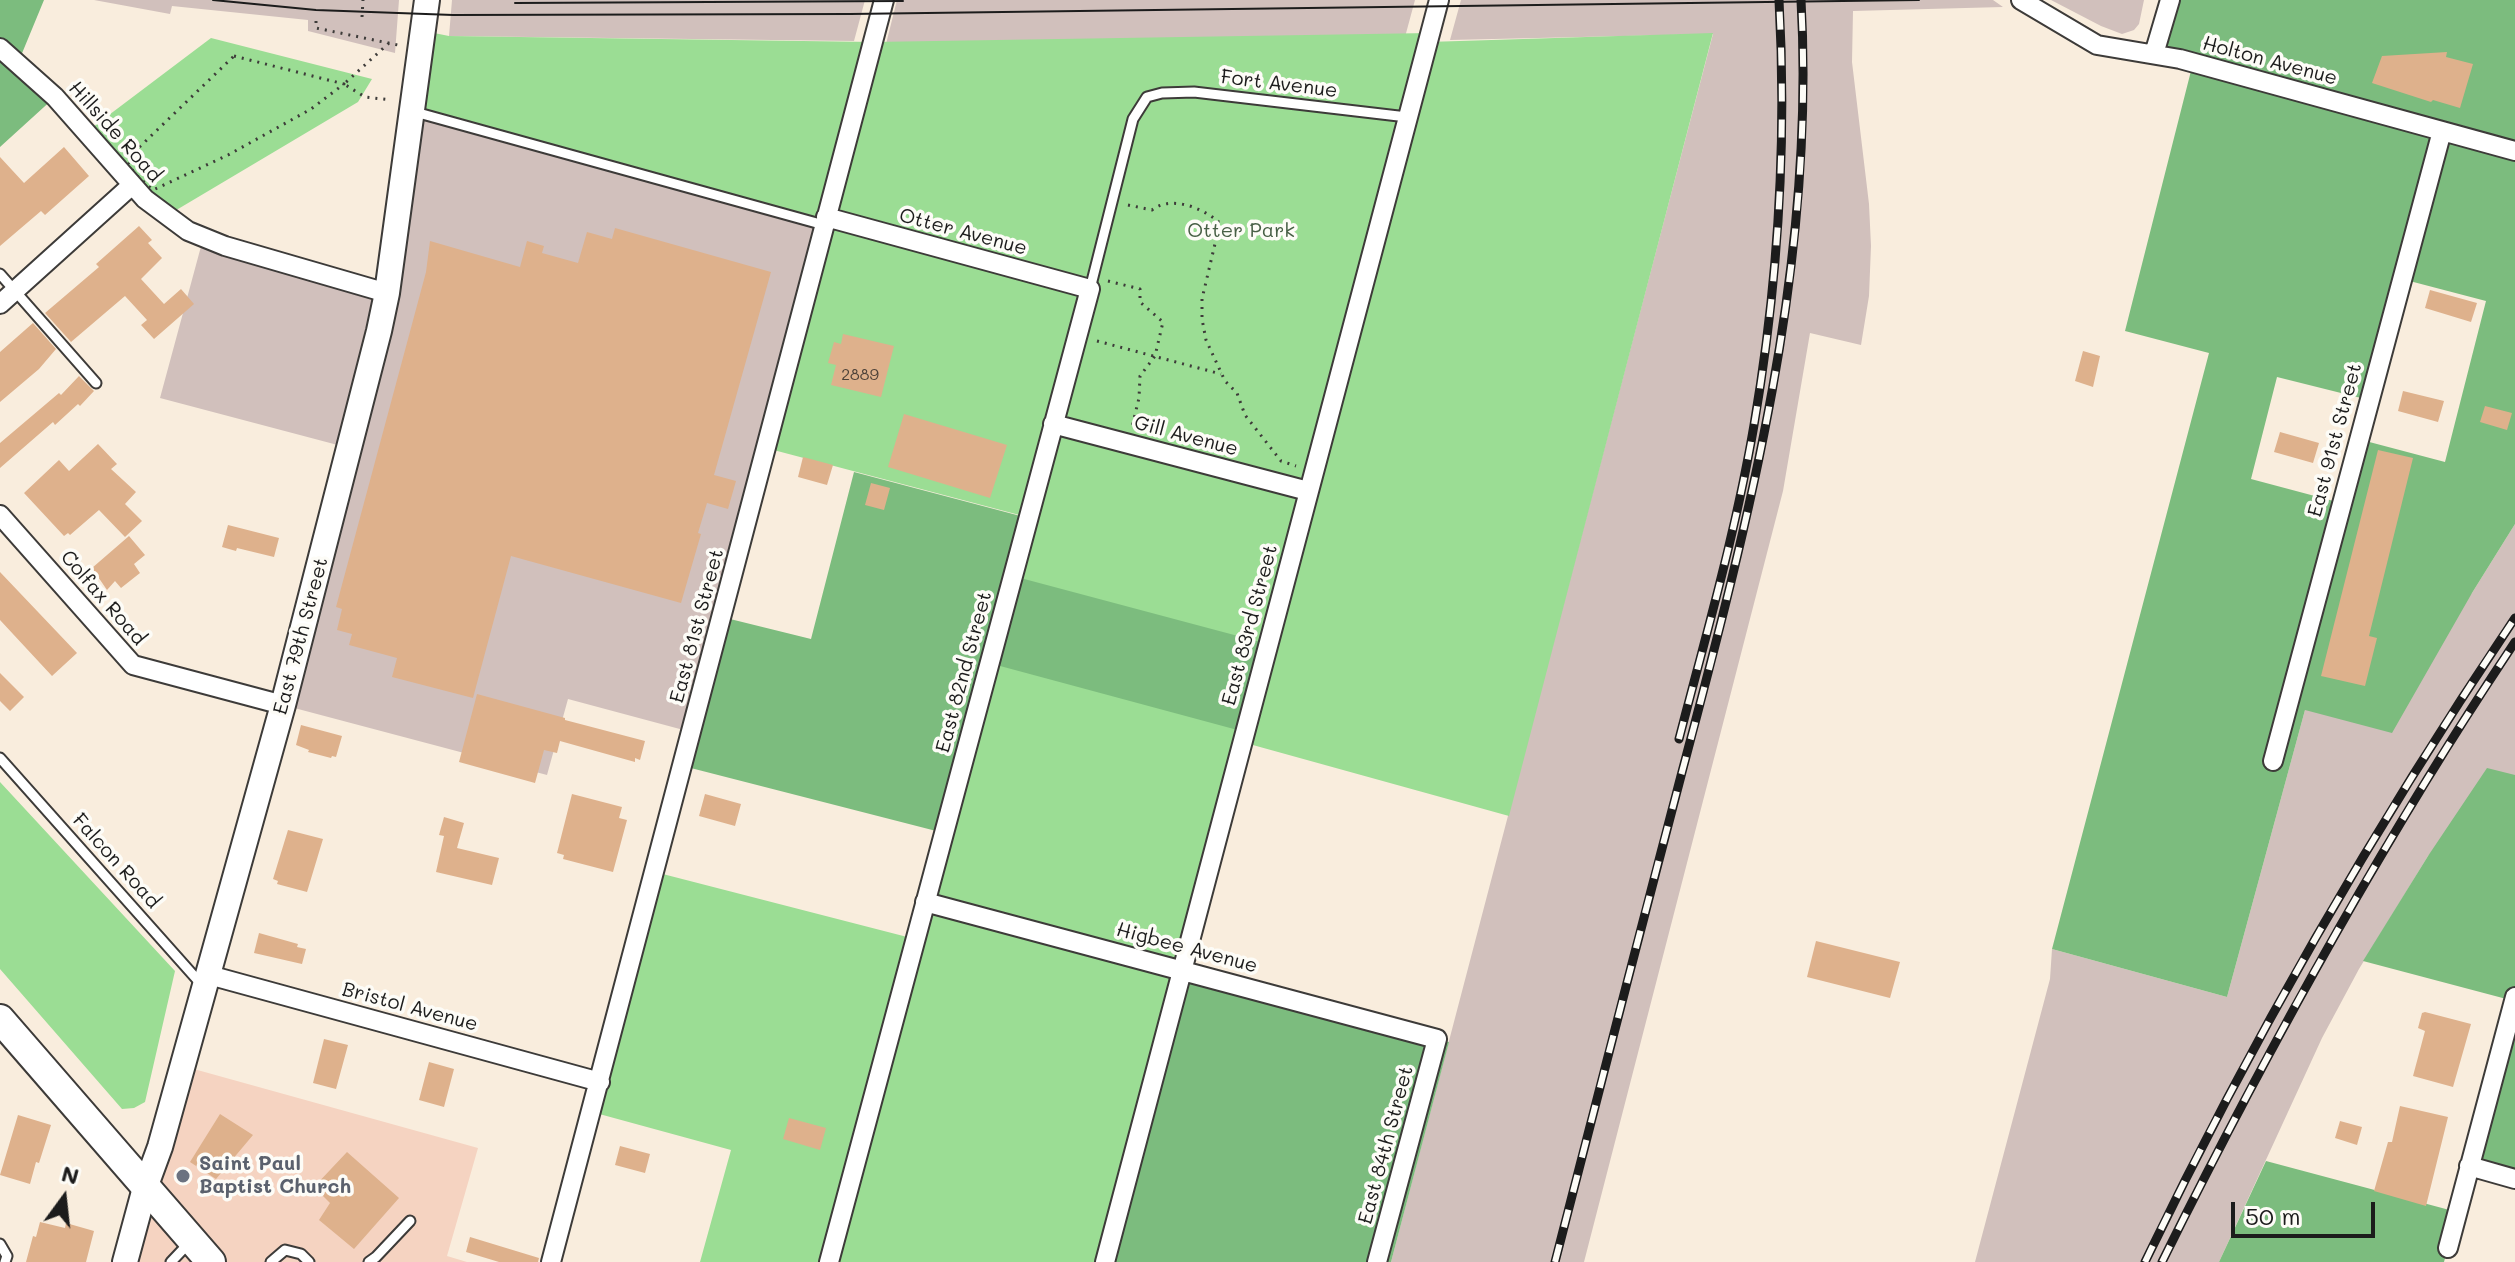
<!DOCTYPE html>
<html>
<head>
<meta charset="utf-8">
<style>
	body { margin:0 }
	#map { position:relative; width:2515px; height:1262px; overflow:hidden; background:#f9eddd; font-family:Mali,sans-serif }
	canvas { display:block }
	.north { position:absolute; left:24px; top:1158px; width:80px; height:80px; -webkit-text-stroke:6px #fdfcf7; paint-order:stroke; rotate:15deg; font-size:22px; font-weight:700; line-height:32px; text-align:center; color:#1c1c1c }
	.north::after { content:''; display:block; margin:auto; width:28px; height:36px; background:#1c1c1c; clip-path:polygon(50% 0,100% 100%,50% 72%,0 100%) }
	.scale { position:absolute; left:2231px; top:1202px; width:144px; height:36px; box-sizing:border-box; border:4px solid #1c1c1c; border-top:0; padding-left:10px; font-size:24px; line-height:28px; white-space:nowrap; color:#1c1c1c; -webkit-text-stroke:6px #fdfcf7; paint-order:stroke }
</style>
</head>
<body>
<div id="map">
<canvas width="2515" height="1262"></canvas>
<div class="north">N</div>
<div class="scale">50 m</div>
</div>
<script>
const g = document.querySelector('canvas').getContext('2d');
g.lineJoin = 'round';
function paint(path, color) {
  g.fillStyle = color;
  g.fill(path, 'evenodd');
}
function strokePath(path, color, width, dash) {
  g.strokeStyle = color;
  g.lineWidth = width;
  g.lineCap = dash ? 'butt' : 'round';
  g.setLineDash(dash || []);
  g.stroke(path);
}
function drawText(font, color, halo, rows, align = 'center') {
  g.font = font + ' Mali,sans-serif';
  g.lineWidth = 7;
  g.setLineDash([]);
  g.textBaseline = 'middle';
  g.strokeStyle = halo;
  g.fillStyle = color;
  for (const [text, x, y, turn = 0] of rows) {
    g.save();
    g.translate(x, y);
    g.rotate((+turn || 0) * Math.PI / 180);
    g.textAlign = isNaN(turn) ? turn : align;
    if (halo) g.strokeText(text, 0, 0);
    g.fillText(text, 0, 0);
    g.restore();
  }
}
paint(new Path2D(`
	M183,1066L478,1148L447,1256L467,1262H125Z`), '#f5d3c1');
paint(new Path2D(`
	M94,0H399L395,53L308,31V20L172,6L170,14Z
	M452,0H865L854,41L449,36Z
	M897,0H1415L1405,37L886,44Z
	M1461,0H1993L2003,7L1853,11L1852,62L1869,204L1871,246L1869,296L1861,345L1810,333L1783,491L1584,1262H1391L1713,34L1450,40Z
	M2051,0H2144L2139,24L2134,30L2122,34L2101,26Z
	M413,112L824,225L691,732L568,699L547,775L283,705L349,448L160,398L203,239L387,292Z
	M2515,524V776L2428,856L2359,969L2322,1038L2219,1262H1975L2050,979L2052,949L2227,997L2305,710L2472,593Z`), '#d1c0bc');
paint(new Path2D(`
	M424,31L449,36L873,42L1430,33L1428,42L1713,33L1509,816L1242,742L1105,1262H700L731,1150L592,1112L655,872L915,939L1027,517L766,448L824,225L413,112Z
	M211,38L372,79L358,102L173,212L135,183L93,127Z
	M0,782L175,971L145,1102L134,1108L122,1109L0,969Z`), '#9bdd94');
paint(new Path2D(`
	M0,0H44L18,63L55,97L0,147Z
	M2170,0H2515V524L2472,593L2392,733L2305,710L2227,997L2052,949L2209,353L2125,331L2193,63L2154,54ZM2402,279L2486,301L2445,462L2358,439L2341,503L2251,479L2277,377L2369,400Z
	M854,472L1028,518L1013,576L1268,644L1245,732L989,663L944,833L683,766L722,617L811,639Z
	M2487,768L2515,775V1179L2469,1166L2514,1001L2363,961L2428,856Z
	M1182,970L1449,1042L1391,1262H1105Z
	M2266,1161L2457,1212L2444,1262H2219Z`), '#7cbc7e');
paint(new Path2D(`
	M2447,52L2446,57L2473,64L2460,108L2433,100L2431,102L2372,83L2382,56Z
	M64,147L89,176L45,215L41,211L0,246V157L24,183Z
	M139,226L152,240L148,243L162,258L141,279L164,304L181,289L194,304L154,339L141,325L147,320L125,296L71,342L45,313L99,267L96,264Z
	M615,228L771,272L714,475L736,481L728,509L707,503L698,533L701,534L681,603L511,556L473,698L392,677L397,658L349,645L352,634L337,630L342,609L336,607L426,272L430,241L520,267L527,241L544,246L542,253L578,263L587,232L612,239Z
	M2430,290L2477,303L2471,322L2425,308Z
	M33,323L56,349L39,369L0,402V352Z
	M843,334L894,346L881,397L831,385L836,365L828,363L834,342L841,344Z
	M2083,351L2100,356L2093,387L2075,381Z
	M79,376L94,391L80,406L78,404L55,425L53,422L0,468V443L59,393L61,395Z
	M2403,391L2444,401L2438,422L2398,411Z
	M2485,406L2512,413L2507,430L2480,422Z
	M904,414L1007,445L990,498L888,467Z
	M2280,432L2319,443L2313,463L2274,452Z
	M98,444L117,464L111,469L136,492L125,504L142,521L125,537L99,510L70,535L68,533L64,536L24,493L59,460L69,471Z
	M2378,450L2413,458L2369,636L2377,638L2365,686L2321,676Z
	M803,457L833,465L827,485L798,477Z
	M871,483L890,488L884,510L865,505Z
	M228,525L279,538L274,557L237,548L236,551L222,547Z
	M129,536L145,555L134,564L140,573L121,588L115,581L107,590L92,568Z
	M0,572L77,653L52,676L0,620Z
	M0,673L24,697L10,711L0,701Z
	M477,694L565,718V720L645,741L640,760L635,758V762L560,741L557,753L544,750L535,783L459,762Z
	M301,725L342,736L336,757L332,756L331,758L308,752L309,750L296,745Z
	M572,794L622,807L619,818L627,820L613,872L563,859L564,855L557,853Z
	M705,794L741,804L735,826L699,816Z
	M444,817L464,823L457,848L499,858L492,885L436,872L444,836L439,835Z
	M288,830L323,839L307,892L277,884L278,881L273,879Z
	M259,933L298,944L297,947L306,949L302,964L254,953Z
	M1816,941L1900,962L1890,998L1807,977Z
	M2425,1012L2471,1024L2453,1087L2413,1076L2425,1031L2418,1028L2422,1013Z
	M324,1039L348,1045L336,1089L313,1083Z
	M429,1062L454,1069L444,1107L419,1100Z
	M2400,1106L2448,1117L2426,1206L2374,1191L2388,1142H2392Z
	M220,1114L253,1135L216,1179L190,1162Z
	M18,1115L51,1125L39,1163L36,1162L30,1184L0,1175Z
	M789,1118L826,1128L820,1150L783,1139Z
	M2340,1121L2362,1127L2357,1145L2335,1138Z
	M620,1146L650,1154L645,1173L615,1165Z
	M347,1152L399,1198L354,1249L319,1220L330,1203L314,1187Z
	M40,1222L65,1228L66,1223L94,1231L86,1262H26L33,1236L36,1237Z
	M470,1237L539,1258L538,1262H499L466,1252Z`), '#deb18c');
const lane = new Path2D(`
	M415,112L824,225
	M0,274L96,383
	M1090,289L1133,119L1147,97L1162,93L1194,92L1407,117
	M0,758L202,985
	M0,1244L7,1256L5,1262
	M171,1262L189,1243
	M271,1262L285,1250L301,1254L309,1262
	M369,1262L376,1257L410,1221`);
const street = new Path2D(`
	M2021,0L2097,45L2180,59L2515,151
	M0,48L55,97L145,199L188,231L225,246L387,293
	M2154,54L2170,0
	M826,217L1090,289L829,1262
	M0,304L132,185
	M1053,424L1308,491
	M0,515L133,665L283,705
	M2273,761L2442,131
	M925,902L1437,1039L1377,1262
	M209,975L600,1082
	M2469,1166L2515,1179
	M2448,1248L2515,997
	M551,1262L884,0
	M1105,1262L1439,0`);
const secondary = new Path2D(`
	M125,1262L145,1188L160,1147L283,705L379,331L387,293L427,0`);
const primary = new Path2D(`
	M0,1019L211,1262`);
strokePath(lane, '#3d3b39', 13);
strokePath(street, '#3d3b39', 22);
strokePath(secondary, '#3d3b39', 28);
strokePath(primary, '#3d3b39', 32);
strokePath(new Path2D(`
	M362,17L363,0
	M316,21V28L398,45
	M389,43L344,84L365,97L391,100
	M234,56L344,84L311,109L228,155L153,190L135,174L126,160Z
	M1128,205L1152,210C1172,195 1201,208 1218,221V231L1202,299V319L1206,340L1225,381L1237,393L1245,415L1281,461L1296,466
	M1108,281L1140,289V302L1163,322L1155,356L1140,376L1139,398L1132,427
	M1097,341L1221,374`), '#3d3b39', 3, [2, 6]);
strokePath(lane, '#fff', 9);
strokePath(street, '#fff', 18);
strokePath(secondary, '#fff', 24);
strokePath(primary, '#fff', 28);
strokePath(new Path2D(`
	M213,0L316,10L453,15L850,14L1919,0
	M515,3L903,1`), '#1c1c1c', 2);
const rail = new Path2D(`
	M1679,739C1706,635 1736,531 1754,425C1778,284 1787,143 1779,0
	M1555,1262C1597,1099 1639,935 1682,772C1749,520 1816,263 1801,0
	M2145,1262C2252,1039 2377,823 2515,618
	M2162,1262C2268,1048 2383,840 2515,642`);
strokePath(rail, '#1c1c1c', 9);
strokePath(rail, '#fdfcf7', 6, [18]);
for (const [x, y, r, color] of [
	[183,1176,8,"#6b7280"]
]) {
  const dot = new Path2D();
  dot.arc(x, y, r, 0, 2 * Math.PI);
  g.fillStyle = color;
  g.fill(dot);
  strokePath(dot, '#fdfcf7', 3);
}
drawText('16px', '#4c4138', null, [
	["2889",860,375]
]);
drawText('20px', '#1c1c1c', '#fdfcf7', [
	["Holton Avenue",2270,61,15],
	["Fort Avenue",1279,84,7],
	["Hillside Road",115,132,48],
	["Otter Avenue",963,232,15],
	["Gill Avenue",1186,436,15],
	["East 91st Street",2335,440,-75],
	["Colfax Road",103,598,49],
	["East 83rd Street",1250,625,-75],
	["East 81st Street",697,626,-75],
	["East 79th Street",301,636,-75],
	["East 82nd Street",964,672,-75],
	["Falcon Road",116,861,48],
	["Higbee Avenue",1187,948,15],
	["Bristol Avenue",410,1007,15],
	["East 84th Street",1386,1145,-75]
]);
drawText('20px', '#486046', '#fdfcf7', [
	["Otter Park",1241,231]
]);
drawText('bold 20px', '#5b616d', '#fdfcf7', [
	["Saint Paul",199,1164],
	["Baptist Church",199,1187]
], 'left');
</script>
</body>
</html>
